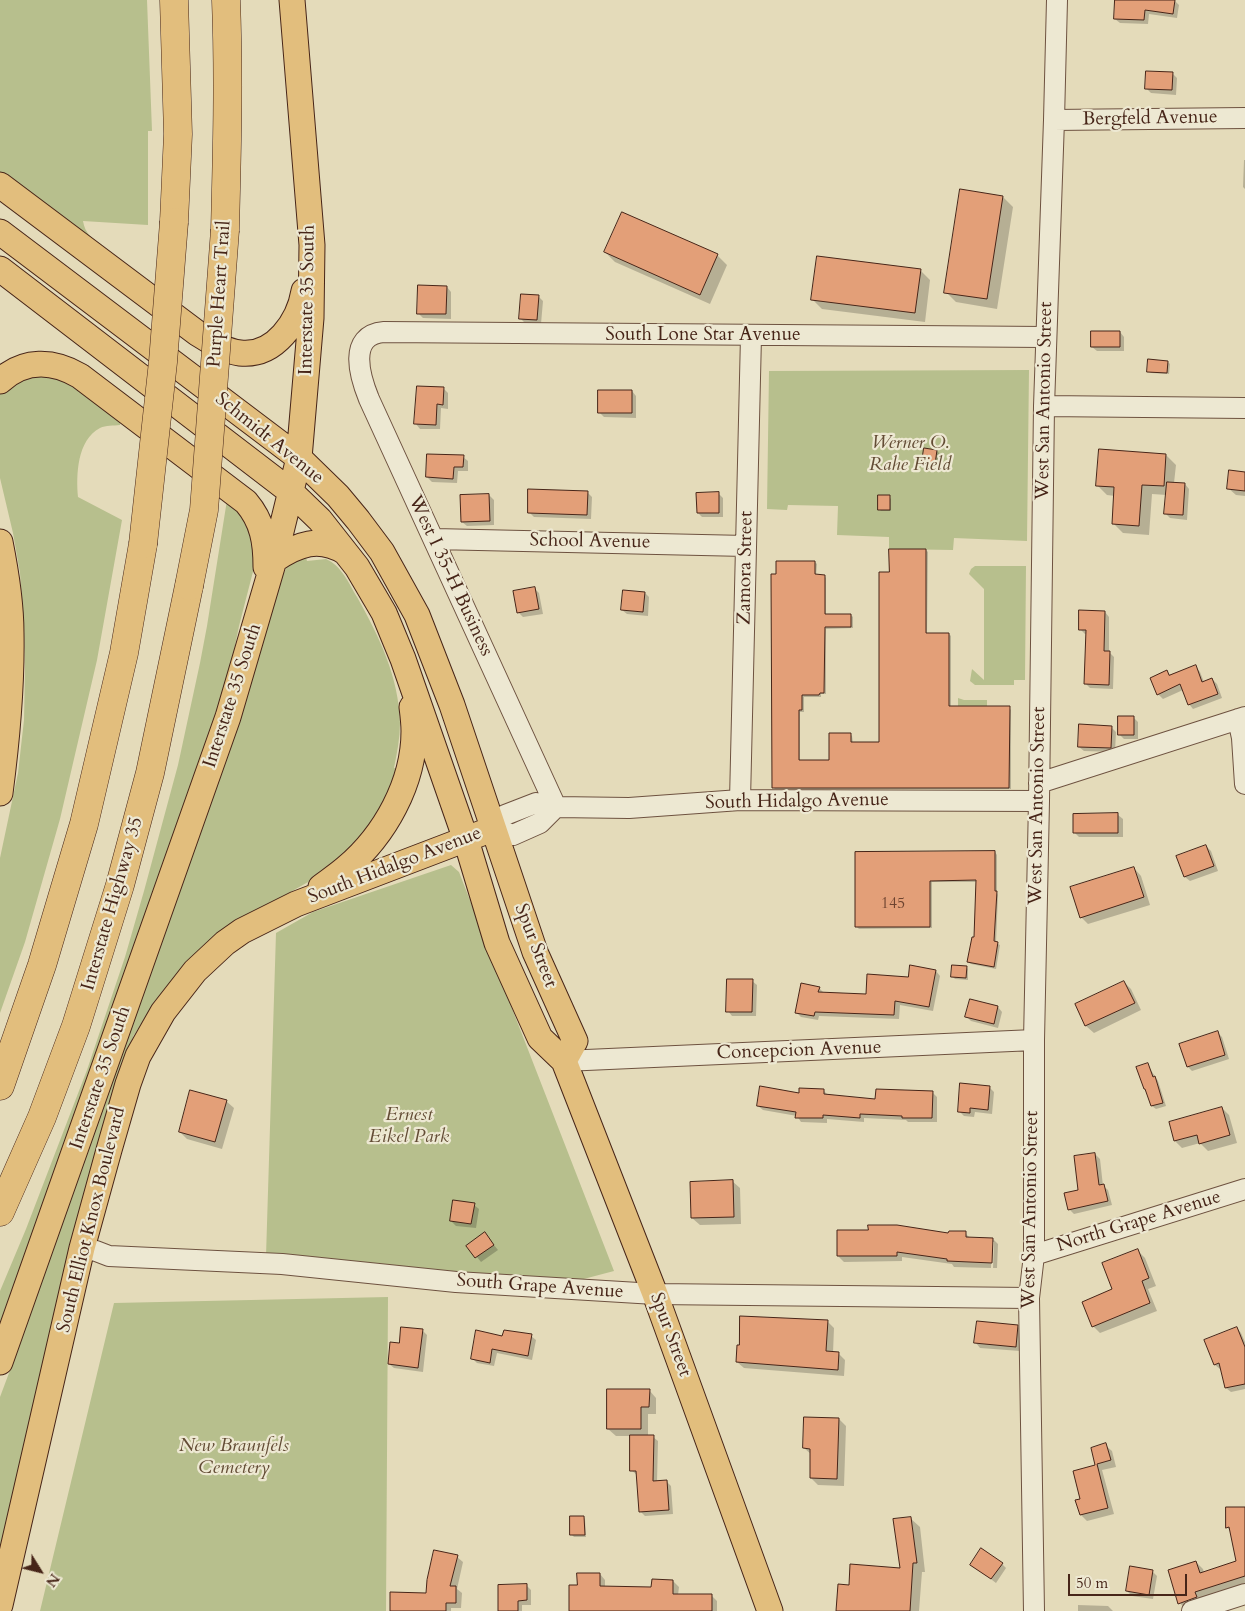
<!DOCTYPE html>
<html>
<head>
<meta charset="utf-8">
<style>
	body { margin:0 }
	#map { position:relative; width:1245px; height:1611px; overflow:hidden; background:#e4dbba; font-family:Cardo,serif }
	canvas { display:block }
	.north { position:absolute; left:15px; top:1546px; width:50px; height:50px; -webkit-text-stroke:4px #ede8d2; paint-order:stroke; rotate:126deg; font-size:14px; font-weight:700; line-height:20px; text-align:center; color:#472518 }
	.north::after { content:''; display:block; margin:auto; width:18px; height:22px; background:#472518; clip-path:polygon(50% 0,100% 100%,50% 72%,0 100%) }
	.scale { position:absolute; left:1068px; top:1574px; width:119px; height:22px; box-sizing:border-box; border:2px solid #472518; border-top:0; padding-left:6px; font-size:15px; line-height:18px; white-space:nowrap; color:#472518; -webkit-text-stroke:4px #ede8d2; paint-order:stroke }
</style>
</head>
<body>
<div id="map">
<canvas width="1245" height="1611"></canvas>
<div class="north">N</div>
<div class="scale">50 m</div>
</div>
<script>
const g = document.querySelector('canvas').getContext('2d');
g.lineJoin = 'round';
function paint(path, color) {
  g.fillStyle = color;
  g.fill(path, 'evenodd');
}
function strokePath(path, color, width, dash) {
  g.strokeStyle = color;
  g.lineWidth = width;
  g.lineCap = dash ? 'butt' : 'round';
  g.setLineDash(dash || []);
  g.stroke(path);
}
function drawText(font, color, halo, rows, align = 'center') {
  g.font = font + ' Cardo,serif';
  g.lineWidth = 4.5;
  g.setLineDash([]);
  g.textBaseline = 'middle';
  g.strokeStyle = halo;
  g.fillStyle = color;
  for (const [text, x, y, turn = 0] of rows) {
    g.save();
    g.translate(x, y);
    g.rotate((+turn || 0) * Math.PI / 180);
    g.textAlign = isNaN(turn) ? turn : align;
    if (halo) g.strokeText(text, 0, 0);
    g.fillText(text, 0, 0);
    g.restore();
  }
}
paint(new Path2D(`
	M0,0H147L152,131H148V225L83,221C85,234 93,239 102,245L103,251L0,173Z
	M1029,370L1027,541L954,538L953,550L889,549V537L837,535L838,506L788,505L787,510L767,509L769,371Z
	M32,373L63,377L121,418L120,425C113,426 106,425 100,428C77,440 76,475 78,497L122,520L97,660L60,819L25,942L0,1013V858L18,773L24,720L25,671L24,626L20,573L13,533L0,478V394L6,387Z
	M227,500L245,515L257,556L239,626L225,695L0,1339V1291L26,1229L87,1070L125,957L144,891L178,765L200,663L207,626Z
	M305,554L307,561L326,559C342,566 349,584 357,597C379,636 399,677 400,723C400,738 397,753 394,768L399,769L373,825L331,869L250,915L193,957L174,978L152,1007L134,1035L123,1059L104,1121L0,1559V1397L21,1341L243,706L282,576L288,565Z
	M975,566H1026L1025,680H1014V685H975L970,681L972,669L984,680V589L969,574L971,569Z
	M958,698L964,700H987V706H958Z
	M451,865L459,872L614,1271L576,1281L266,1256L276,933L313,912Z
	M388,1297L386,1611H40L114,1303Z`), '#b7bf8d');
paint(new Path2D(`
	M1116,0H1174L1179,5L1177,18L1149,14L1148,24L1120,23L1115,19Z
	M1172,73L1177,78L1176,95L1151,93L1147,89Z
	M1244,160H1245V189L1243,187Z
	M962,191L1003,197L1013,207L997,309L956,302L946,292Z
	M623,213L717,255L727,265L710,304L615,262L605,252Z
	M920,270L930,280L925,322L822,309L812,299Z
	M447,287L451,292V319L423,318L418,313Z
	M538,296L543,301L541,324L525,323L520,318Z
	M1120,332L1124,337V351H1097L1092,347Z
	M1168,362L1170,364L1169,374L1151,373L1149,371Z
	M444,389L448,393V409L441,408L440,429H420L416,424Z
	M632,391L636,396V418L604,417L599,412Z
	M937,451L939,453L937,465L925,464L923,462Z
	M1166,455L1176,465L1174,483L1185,484L1189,489L1187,520L1170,518L1166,514L1167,495L1152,494L1149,535L1123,533L1113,523L1115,496L1107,495L1097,485Z
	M463,457L468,461V471H458L457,483L432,482L427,477Z
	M1245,473V496L1236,495L1228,488Z
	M587,492L592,497L591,519L534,517L529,512Z
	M718,493L723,498V517H702L698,513Z
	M489,495L494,500V525L467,526L462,522Z
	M889,497L891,499V511H881L879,509Z
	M926,550L928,552L927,634H949L951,636V707L1009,708L1011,710V789H775L773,787L815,562L817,564L816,576H824L826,578V615H851L853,617V628L826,629V694H821V697H804V712H800V762H830L850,734L852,736L853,743H880L890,573Z
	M534,588L539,593L543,614L523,617L518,612Z
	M645,593L649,597L648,616L627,614L622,610Z
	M1105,612L1109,617V652L1114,657L1113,689L1090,688L1086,684L1087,634H1085L1080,629Z
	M1196,667L1200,672L1204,682L1212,679L1217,684L1222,698L1193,709L1189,704L1183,690L1163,699L1158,694L1167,672L1171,676Z
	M1133,717L1138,722V739H1124L1119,734Z
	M1111,727L1116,732L1115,752L1084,751L1079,747Z
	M1118,815L1123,819V837H1079L1074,832Z
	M1206,846L1211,851L1218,871L1190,881L1185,877L1178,856Z
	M995,852L997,855V893L998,895L996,943L1000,945L996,969L971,964L968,962L975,939L977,882H932V928L859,929L856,926V853Z
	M1134,868L1141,876L1150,905L1088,924L1081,917Z
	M966,967L968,969V980L955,979L953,977Z
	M936,971L940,976L933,1011L900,1005L899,1019L819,1016L818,1020L801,1017L796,1012L819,988L824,993L867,995L909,978Z
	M752,981L757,985L756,1016H732L728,1011Z
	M1124,982L1131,989L1141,1010L1094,1033L1086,1026L1076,1005Z
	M970,1000L998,1007L1002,1012L998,1028L971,1021L966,1016Z
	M1217,1032L1222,1037L1229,1059L1192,1071L1188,1067Z
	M1147,1064L1158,1081L1166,1106L1156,1109L1152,1106Z
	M989,1087L994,1092L992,1114L975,1112L974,1117L964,1116L959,1111Z
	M823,1090L828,1095L876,1100L932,1092L937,1097V1122H908L906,1120L864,1118V1122L827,1119V1123L801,1122L797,1116L763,1110L758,1106L800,1094Z
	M226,1101L234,1108L222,1149L187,1139L180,1132Z
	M1222,1108L1229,1115L1237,1143L1208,1151L1200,1143L1182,1148L1175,1141L1170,1123Z
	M1095,1154L1100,1159L1103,1186L1108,1190L1112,1205L1074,1214L1069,1209Z
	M732,1181L740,1188L741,1224L700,1225L692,1218Z
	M474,1205L479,1209L476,1228L456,1226L451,1221Z
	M965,1233L970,1238L993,1239L998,1244L997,1268H993L994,1242H992L991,1268L954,1267L952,1264L902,1257V1261L844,1262L838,1256Z
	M485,1234L498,1250L481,1262L468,1246Z
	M1137,1250L1145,1258L1156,1286L1148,1289L1157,1311L1100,1333L1093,1326Z
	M827,1321L834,1328L833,1353L839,1354L845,1360L844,1376L744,1368L737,1362Z
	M1017,1326L1022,1331L1020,1351L980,1348L976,1343Z
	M1237,1328L1241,1333L1245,1342V1389L1231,1392L1226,1388L1222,1369H1220L1215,1365L1206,1340Z
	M422,1330L427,1335L423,1372L394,1368L389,1364L400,1345Z
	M531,1336L536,1340L532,1360L497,1353L494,1366L477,1363L472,1358L503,1337Z
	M649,1390L656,1398V1414H648V1436L653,1437L658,1441L657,1482L666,1481L671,1486L673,1514L645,1516L640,1511L637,1475L631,1470L632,1436H616L608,1429Z
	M839,1419L846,1426L844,1486L818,1485L811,1478L812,1455L804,1448Z
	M1105,1445L1112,1451L1116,1467L1102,1470L1114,1514L1087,1521L1081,1515L1082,1500L1097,1465L1092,1448Z
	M1245,1508V1584L1186,1610L1180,1603L1196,1562L1203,1569L1204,1573L1238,1562L1231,1532L1227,1527Z
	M583,1517L585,1519L586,1537H574L572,1535Z
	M910,1518L920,1527L925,1572H922L919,1611H837L850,1586L901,1569Z
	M457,1557L463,1562L457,1589L462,1593L461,1608H451V1611H391L428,1595Z
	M971,1564H1002L1006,1568L996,1583Z
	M1152,1571L1157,1576L1153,1599L1132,1596L1127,1591Z
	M600,1574L605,1580V1587L652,1588L673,1581L679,1587L678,1595H711L717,1601V1611H571L578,1587Z
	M526,1585L531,1590V1605H522V1611H499Z
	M1078,1605L1108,1606L1113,1611H1078Z`), '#0003');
const building = new Path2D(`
	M1115,0H1175L1173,14L1145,10L1144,20L1114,19Z
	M1146,71L1173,72L1172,90L1145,89Z
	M960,189L1003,196L987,299L944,293Z
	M622,212L718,254L700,295L604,252Z
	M817,256L921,269L915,313L811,300Z
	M418,285L447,286L446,314H417Z
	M521,294L539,295L537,320L519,319Z
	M1091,331H1120V347H1091Z
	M1148,359L1168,361L1167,373L1147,372Z
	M417,386L444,387L443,405L437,404L436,425L414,424Z
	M598,390H632V413H598Z
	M924,448L937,450L935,464L922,462Z
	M1099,449L1166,454L1164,486L1142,485L1139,526L1112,524L1114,487L1096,486Z
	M427,454L464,455L463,467H454L453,479L426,477Z
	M1229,470L1245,472V491L1227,489Z
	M1167,482L1185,483L1183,515L1164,514Z
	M528,489L588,491L587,515L528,513Z
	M719,492V513H697L696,493Z
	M489,494L490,521L461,522L460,495Z
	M878,495H890V510H878Z
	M889,549H926V633H949V706H1010L1009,788H772L771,574H776V561H815V574L825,575V614H851V627H825L824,693H820L819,695H802V710H799V760H829V733H851V742H879V572H889Z
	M535,587L539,609L517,613L513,591Z
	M623,590L645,592L643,612L621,610Z
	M1079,610L1105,611L1104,651H1110L1109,685L1084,684L1086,630H1079Z
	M1196,665L1202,682L1212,678L1218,694L1188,705L1180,684L1157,695L1150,678L1167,670L1169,675Z
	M1118,716H1134V735H1118Z
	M1079,724L1112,726L1111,748L1078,747Z
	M1118,813V833H1073V814Z
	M1206,845L1214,866L1184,877L1176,856Z
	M995,851V891H997L994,941L998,942L994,967L967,962L972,937H974L976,880L930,881V927H855V852Z
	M1134,867L1144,897L1080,918L1070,887Z
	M910,965L936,970L929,1007L895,1001L894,1015L815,1012L814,1016L795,1013L801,983L820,987L818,992L866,994L867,974L908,977Z
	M952,965L967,966L966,978L951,977Z
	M727,979H753L752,1012H726Z
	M1124,981L1135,1003L1085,1026L1075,1004Z
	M970,999L998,1006L994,1024L965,1017Z
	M1218,1031L1225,1055L1187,1067L1179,1044Z
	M1148,1063L1153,1077L1155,1076L1163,1103L1151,1106L1145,1089H1144L1136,1067Z
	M960,1083L990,1086L988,1110L970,1108V1113L958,1112Z
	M760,1086L799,1093V1088L824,1089V1094L875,1099L876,1089L933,1091L932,1118H902V1116L860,1114V1118L823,1115V1118H795L796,1112L757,1106Z
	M190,1090L227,1100L215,1142L179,1132Z
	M1222,1107L1230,1135L1199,1144L1197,1135L1174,1141L1169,1122Z
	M1095,1153L1099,1185L1104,1184L1108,1201L1068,1210L1064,1193L1078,1190L1074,1156Z
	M733,1180L734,1217L691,1218L690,1182Z
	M453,1200L475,1203L471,1224L450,1221Z
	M868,1225H897L948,1233L949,1231H966V1237L993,1238L992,1263L947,1261V1259L897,1252V1256H837V1230H868Z
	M485,1232L494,1245L475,1258L466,1246Z
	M1138,1249L1149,1278L1142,1281L1150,1303L1092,1327L1082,1302L1112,1289L1102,1263Z
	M740,1316L828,1320L826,1351L839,1352L838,1370L736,1362L737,1345H739Z
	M977,1321L1018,1325L1016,1347L974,1343Z
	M401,1327L423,1329L418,1368L388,1364L390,1342L399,1343Z
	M1237,1327L1245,1347V1384L1225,1388L1219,1363L1214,1365L1204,1340Z
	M476,1330L502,1336L504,1330L532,1334L528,1356L492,1349L490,1363L471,1359Z
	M607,1389H650L649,1407H641V1429H607Z
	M804,1417L839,1418L837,1479L810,1478V1449L803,1448Z
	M630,1435H654L653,1481L667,1480L669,1510L639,1512L636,1471H630Z
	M1106,1443L1111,1460L1097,1464L1108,1508L1080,1515L1075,1500L1080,1499L1073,1471L1095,1465L1091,1448Z
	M1226,1507H1245V1576L1195,1592L1197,1597L1178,1604L1168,1570L1196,1561L1200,1573L1236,1561L1229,1527L1226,1528Z
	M570,1516H584L585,1535H570Z
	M911,1517L917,1563H913L910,1611H836L838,1584L849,1585L850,1564L900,1568L893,1519Z
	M981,1548L1003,1563L991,1579L970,1565Z
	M434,1550L458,1555L450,1586H456V1603H446V1611H390V1592L426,1593L427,1580Z
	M1130,1566L1153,1570L1149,1595L1126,1591Z
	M577,1573H600V1586L651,1587L652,1579L673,1580V1594H712V1611H569V1585H577Z
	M527,1584V1600L518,1601V1611H498V1585Z`);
paint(building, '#e39f78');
strokePath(building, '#472518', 1);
const minor = new Path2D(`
	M1054,120L1245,118
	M1044,406L1245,408
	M434,539L746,546
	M1238,719L1242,738L1245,784
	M1039,783L1245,717
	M740,800L751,336
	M556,807L369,399C360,377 347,335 384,332L1045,337
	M556,807L540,823L513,835L493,828L505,815L536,803L556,807L629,808L740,800L1039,801
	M564,1061L1034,1040
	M82,1248L96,1251L109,1256L282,1264L456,1282L655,1294L1029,1298
	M1034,1255L1245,1189
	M1034,1611L1029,1298L1034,1255V1040L1039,801L1044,406L1054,120L1057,0
	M1192,1611L1245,1594`);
const major = new Path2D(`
	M0,185L197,333C210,341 224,351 240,353C275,357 299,321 304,291
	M0,232L299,458L338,496L358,520L382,552L417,615L452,705L535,952L575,1041L564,1061
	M0,269L291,492L320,520L357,567L384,613L403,659L466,840L497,943L540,1038L564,1061L655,1294L770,1611
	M0,381C24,359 53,360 80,376L246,502C263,522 266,542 266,567
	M0,542C6,572 11,603 11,633C12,687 7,740 0,793
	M274,560C298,544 319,536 345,552
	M321,887C329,881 338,875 346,868C385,835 414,783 414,731C414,723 413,715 412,707
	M0,1362L228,717L274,560L299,458L311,318L312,245L292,0
	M0,1605L82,1248L109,1150L128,1084L138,1056L163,1012L195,971L225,943L242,931L296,904L482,833`);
const highway = new Path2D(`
	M174,222L178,134L174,0
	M225,230C227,153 229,77 226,0
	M0,1086L42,965L84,824L124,653L143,544
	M0,1212L42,1117L76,1026L120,885L150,773L189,586`);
strokePath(minor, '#6e5240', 22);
strokePath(major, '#472518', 27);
strokePath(highway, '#472518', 29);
strokePath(minor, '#ede8d2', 20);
strokePath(major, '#e2be7d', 25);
strokePath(highway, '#e2be7d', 28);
const highwayBridge = new Path2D(`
	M143,544L163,362L174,222
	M189,586L204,510L225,230`);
strokePath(highwayBridge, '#472518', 29, []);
strokePath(highwayBridge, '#e2be7d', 28);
drawText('16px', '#6e4430', null, [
	["145",893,904]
]);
drawText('19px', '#472518', '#ede8d2', [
	["Bergfeld Avenue",1150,119,-1],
	["Purple Heart Trail",220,294,-86],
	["Interstate 35 South",308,300,-89],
	["South Lone Star Avenue",703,336],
	["West San Antonio Street",1045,401,-89],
	["Schmidt Avenue",269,439,39],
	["School Avenue",590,542,1],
	["Zamora Street",746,568,-89],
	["West I 35-H Business",450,576,65],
	["Interstate 35 South",233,696,-72],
	["South Hidalgo Avenue",797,802,-1],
	["West San Antonio Street",1038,806,-89],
	["South Hidalgo Avenue",395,866,-21],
	["Interstate Highway 35",113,904,-74],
	["Spur Street",535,946,69],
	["Concepcion Avenue",799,1051,-2],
	["Interstate 35 South",101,1078,-71],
	["West San Antonio Street",1031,1210,-89],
	["South Elliot Knox Boulevard",92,1220,-76],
	["North Grape Avenue",1139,1222,-17],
	["South Grape Avenue",540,1287,4],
	["Spur Street",670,1335,70]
]);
drawText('italic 19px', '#634c35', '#ede8d2', [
	["Werner O.",910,444],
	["Rahe Field",910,466],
	["Ernest",409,1116],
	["Eikel Park",409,1138],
	["New Braunfels",234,1447],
	["Cemetery",234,1469]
]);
</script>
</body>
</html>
